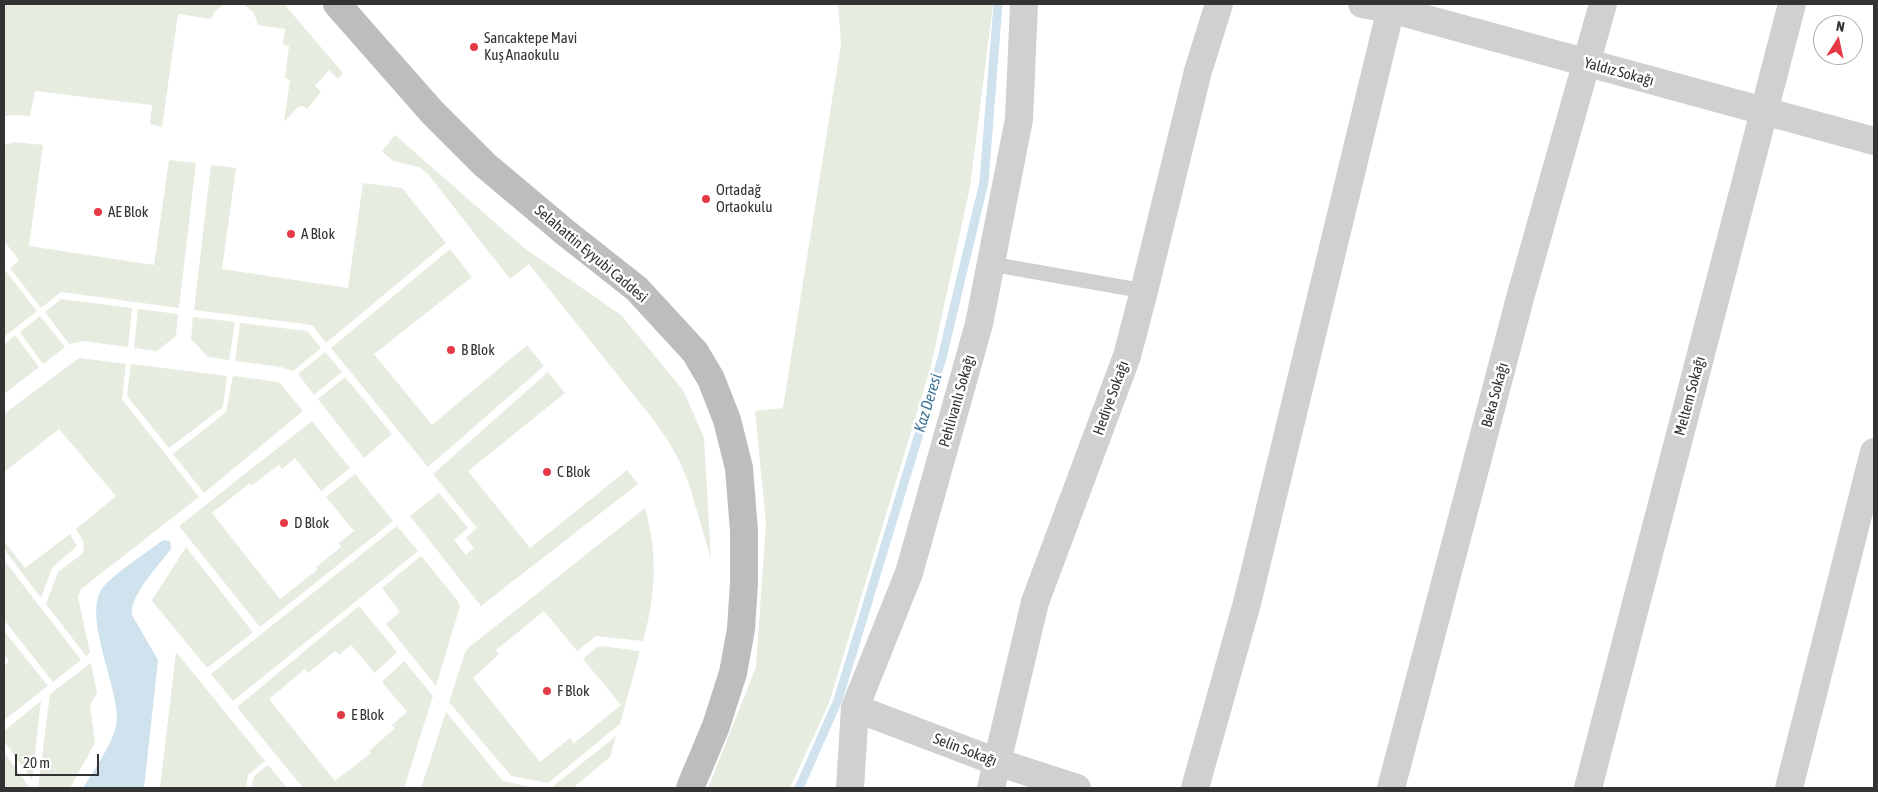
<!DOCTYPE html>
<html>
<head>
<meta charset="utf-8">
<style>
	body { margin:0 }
	#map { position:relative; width:1878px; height:792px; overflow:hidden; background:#fff; font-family:"Asap Condensed",sans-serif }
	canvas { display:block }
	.frame { position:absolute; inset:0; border:5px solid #333; pointer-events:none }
	.north { position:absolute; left:1813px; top:15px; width:50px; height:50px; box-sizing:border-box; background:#fff; border:1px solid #adadad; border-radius:50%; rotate:10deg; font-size:14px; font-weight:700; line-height:20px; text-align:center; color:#333 }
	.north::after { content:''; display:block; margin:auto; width:18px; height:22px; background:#e63946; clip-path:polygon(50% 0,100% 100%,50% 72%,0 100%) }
	.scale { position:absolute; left:15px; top:754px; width:84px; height:22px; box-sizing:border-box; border:2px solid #333; border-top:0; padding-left:6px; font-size:15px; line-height:18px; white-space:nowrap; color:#333; -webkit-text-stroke:4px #fff; paint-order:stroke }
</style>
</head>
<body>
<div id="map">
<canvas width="1878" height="792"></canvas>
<div class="frame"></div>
<div class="north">N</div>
<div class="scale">20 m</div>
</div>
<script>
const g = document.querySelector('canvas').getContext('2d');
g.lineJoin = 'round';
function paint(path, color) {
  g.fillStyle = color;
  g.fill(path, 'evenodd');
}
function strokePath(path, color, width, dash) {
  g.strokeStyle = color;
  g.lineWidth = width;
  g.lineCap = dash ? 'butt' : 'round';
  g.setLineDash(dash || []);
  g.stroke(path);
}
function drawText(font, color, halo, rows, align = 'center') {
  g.font = font + ' "Asap Condensed",sans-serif';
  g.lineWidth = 5;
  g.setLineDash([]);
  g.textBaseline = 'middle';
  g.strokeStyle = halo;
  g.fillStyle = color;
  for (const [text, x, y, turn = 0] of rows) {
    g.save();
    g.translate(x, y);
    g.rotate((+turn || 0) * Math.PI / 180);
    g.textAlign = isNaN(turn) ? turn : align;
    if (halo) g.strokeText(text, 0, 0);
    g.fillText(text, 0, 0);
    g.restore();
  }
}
paint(new Path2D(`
	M4,4H225L216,10L211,19L178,14L162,127L150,124L152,105L35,91L30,116L11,115L4,117Z
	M243,4H284L343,73L338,79L329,70L315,86L321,92L307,109L303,106L298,107L284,122L290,80L285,78L289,46L283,44L285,29L258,25L254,13Z
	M838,4H993L970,187L931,366L829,703L790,788H708L756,667L766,523L755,411L783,408L841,44Z
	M395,135L524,248L621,315L683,390L704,438L711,559L689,484L679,460L667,439L652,418L529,264L510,279L428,174L419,167L393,161L382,151Z
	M15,142L43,145L29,246L154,265L169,160L196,163L179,308L61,292L41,308L10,268L19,260L4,241V145Z
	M211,165L236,168L222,269L348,288L363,183L402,188L446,243L326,343L312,325L194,310Z
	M450,249L472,277L374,354L432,425L527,345L544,366L428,467L331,348Z
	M4,269L37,311L4,337Z
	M61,299L132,308L128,347L84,341L69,344L45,312Z
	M138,309L178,314L176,336L157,351L134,348Z
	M40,316L65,347L43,364L20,332Z
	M193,317L235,322L229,360L208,357L191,339Z
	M240,323L307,331L321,348L293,371L281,367L235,361Z
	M15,335L39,367L4,394V345Z
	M325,352L342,372L314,395L298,374Z
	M79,358L126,364L122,399L199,497L81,589L78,597L90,653L86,656L46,604L58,572L82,554C87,544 81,538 76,529L116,496L59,429L4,472V414Z
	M131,364L227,376L223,407L169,448L127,396Z
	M548,372L565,393L468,471L530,548L627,470L638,484L481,606L410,516L439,493L468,528L454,540L466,555L474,548L466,538L477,528L433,474Z
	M233,376L279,382L303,411L204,493L173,454L226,412Z
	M345,377L392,434L364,458L318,399Z
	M312,421L350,468L321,491L295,458L282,469L279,465L252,485L250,483L212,513L280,599L317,570L316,567L341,547L339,543L354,531L326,497L355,474L393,521L260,627L179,526Z
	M645,508C658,555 656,594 643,641L596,636L577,651L544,611L496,650L499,654L473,678L540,762L570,738L574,743L621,705L583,659L596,648L601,646L640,651L620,724L548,783L511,776L449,702L465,653L468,648Z
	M397,526L418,551L233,701L211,674Z
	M70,534L77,546L52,568L41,598L4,549V541L25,568Z
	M186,547L252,631V633L207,668L153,602L152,600Z
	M421,556L458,601L460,606L436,686L386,624L400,612L382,588Z
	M4,560L81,660L53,682L4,620Z
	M359,606L397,652L375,673L351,645L339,655L335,651L308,673L305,669L269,699L335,781L371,753L369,751L395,728L392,725L407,712L382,682L404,661L433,696L404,788H303L237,707Z
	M4,631L48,686L4,720V666L9,661L4,654Z
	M176,652L265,761L248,775L246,788H160Z
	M91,663L97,693L90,705L95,743L70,788H38L50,694Z
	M41,701L32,780L4,741V731Z
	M446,712L503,781L536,788H421Z
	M616,736L610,757L573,788H551Z
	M4,752L30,788H4Z
	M268,765L287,788H251L254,776Z`), '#e6ecdf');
paint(new Path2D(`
	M163,540L170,541L171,549C160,564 129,596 132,615L158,660L144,788H83C93,772 116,739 117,720C118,685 84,620 101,590C109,577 149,551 163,540Z`), '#cfe2ee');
strokePath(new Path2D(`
	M799,788L838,700L942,358L984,182L998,4`), '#cfe2ee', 9);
strokePath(new Path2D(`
	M991,264L1144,291`), '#d0d0d0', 15);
strokePath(new Path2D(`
	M1362,4L1390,9L1874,141
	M855,708L997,762L1077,788
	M850,788L855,708L909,573L979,324L1019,119L1024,4
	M991,788L1035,602L1127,356L1144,291L1198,71L1219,4
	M1195,788L1247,603L1392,4
	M1391,788L1520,298L1603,4
	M1588,788L1792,4
	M1789,788L1874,452`), '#d0d0d0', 28);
strokePath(new Path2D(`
	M337,4L432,112L485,165L566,233L637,289L695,352L711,379L727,420L739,468L744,531V583L741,629L733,673L716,726L690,788`), '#bdbdbd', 28);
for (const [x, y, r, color] of [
	[474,47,5,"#e63946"],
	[706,199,5,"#e63946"],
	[98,212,5,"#e63946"],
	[291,234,5,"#e63946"],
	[451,350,5,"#e63946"],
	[547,472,5,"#e63946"],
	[284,523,5,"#e63946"],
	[547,691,5,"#e63946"],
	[341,715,5,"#e63946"]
]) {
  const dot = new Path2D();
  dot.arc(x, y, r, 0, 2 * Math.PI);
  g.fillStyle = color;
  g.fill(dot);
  strokePath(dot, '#fff', 2);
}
drawText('15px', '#333', '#fff', [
	["Sancaktepe Mavi",484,38],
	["Kuş Anaokulu",484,55],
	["Ortadağ",716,190],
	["Ortaokulu",716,207],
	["AE Blok",108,212],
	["A Blok",301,234],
	["B Blok",461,350],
	["C Blok",557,472],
	["D Blok",294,523],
	["F Blok",557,691],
	["E Blok",351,715]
], 'left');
drawText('15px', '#333', '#fff', [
	["Yaldız Sokağı",1619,72,15],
	["Selahattin Eyyubi Caddesi",591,254,40],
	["Beka Sokağı",1495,395,-75],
	["Meltem Sokağı",1690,396,-75],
	["Hediye Sokağı",1111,398,-70],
	["Pehlivanlı Sokağı",957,401,-74],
	["Selin Sokağı",965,750,21]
]);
drawText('italic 16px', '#3f7597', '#fff', [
	["Kaz Deresi",928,403,-73]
]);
</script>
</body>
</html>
